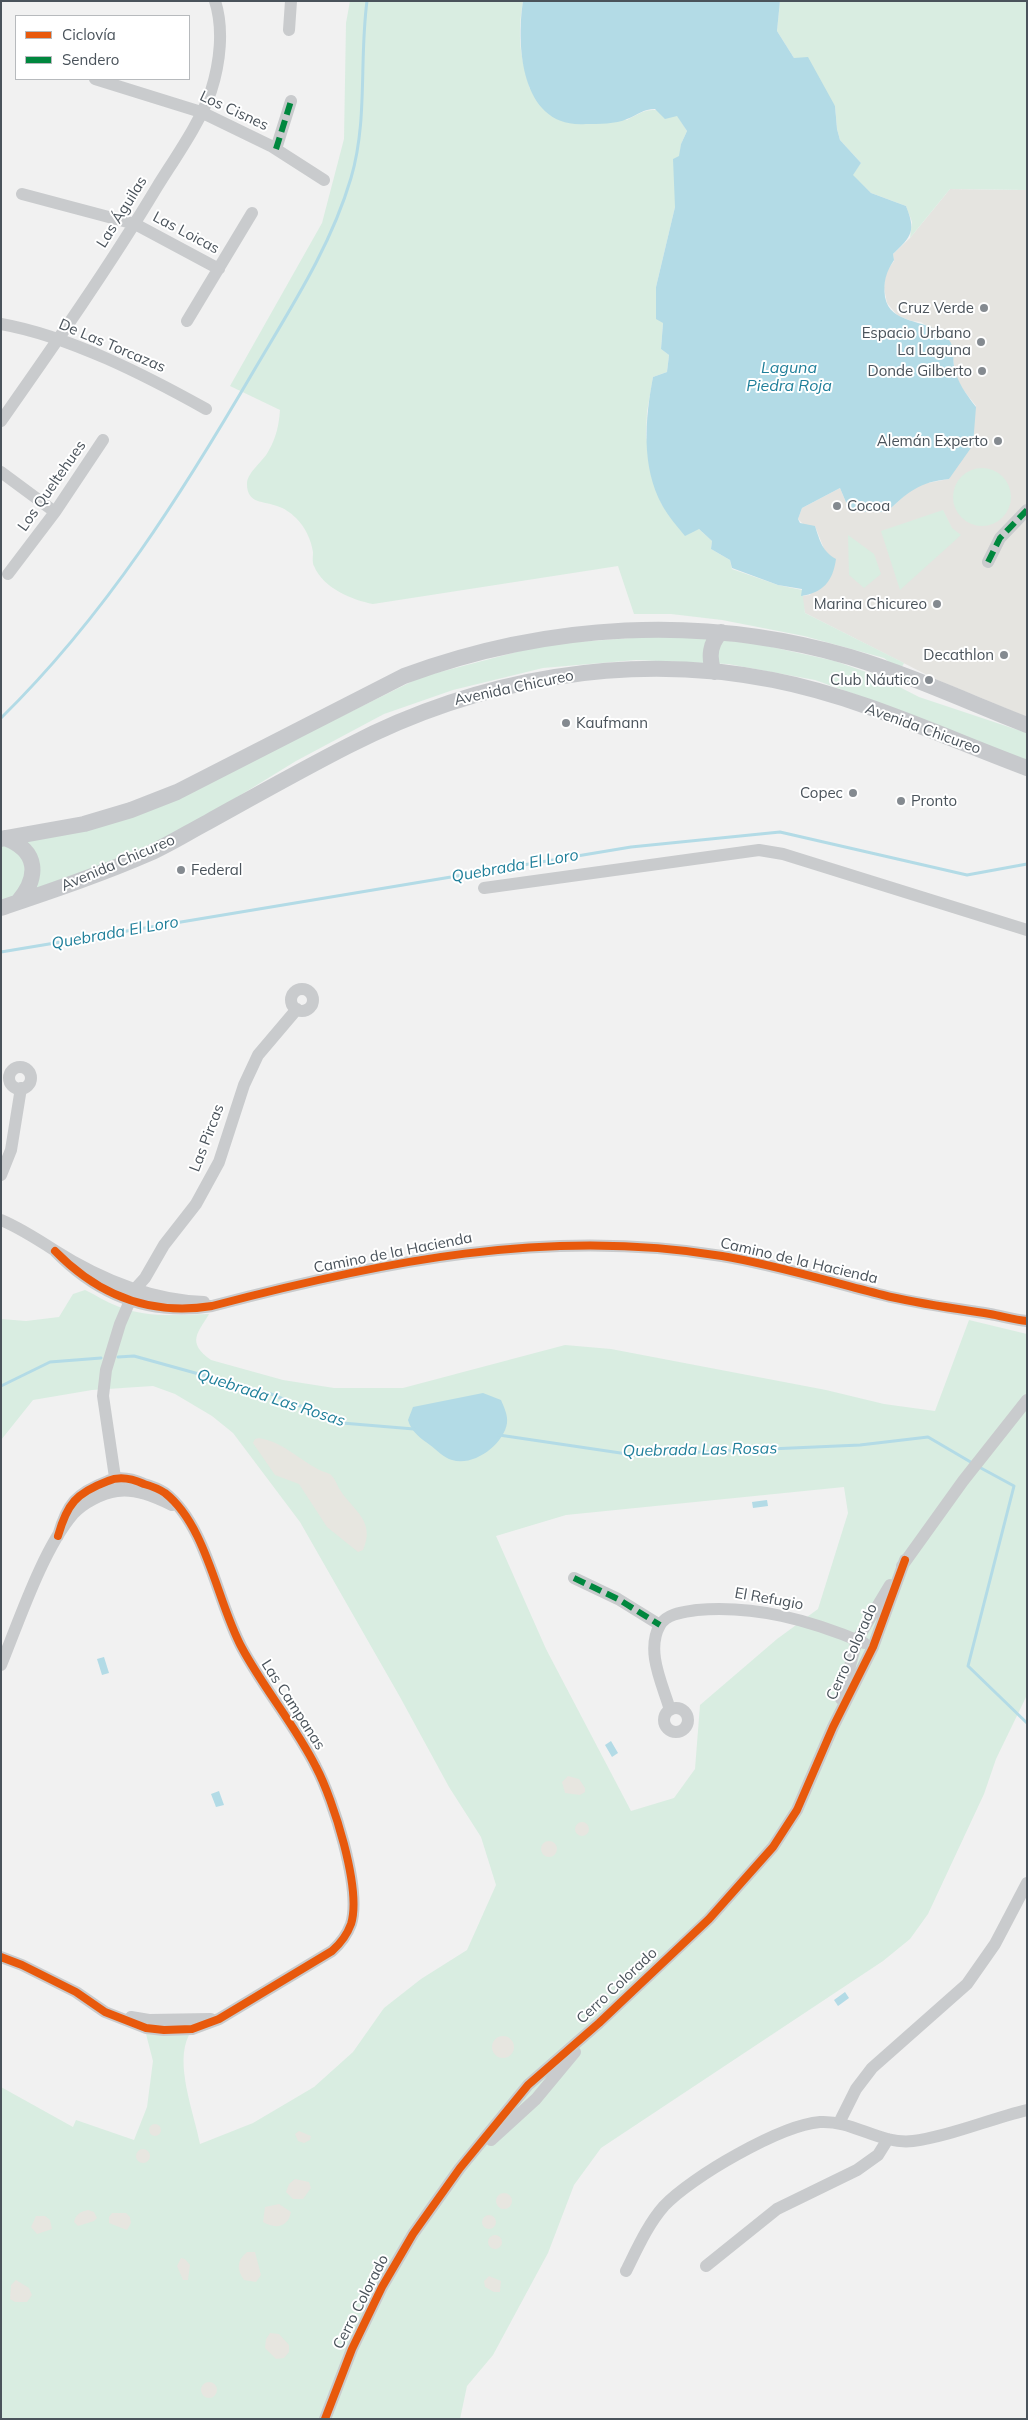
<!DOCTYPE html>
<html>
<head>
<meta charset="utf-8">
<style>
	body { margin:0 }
	#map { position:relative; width:1028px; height:2420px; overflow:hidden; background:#f1f1f1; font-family:Mulish,sans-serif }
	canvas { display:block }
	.frame { position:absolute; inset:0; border:2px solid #4a535b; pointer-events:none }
	.legend { position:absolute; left:15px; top:15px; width:175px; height:65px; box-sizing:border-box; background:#fff; border:1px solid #b7babd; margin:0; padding:6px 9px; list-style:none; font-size:15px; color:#4a535b }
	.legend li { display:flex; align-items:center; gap:10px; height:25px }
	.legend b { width:25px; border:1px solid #b7babd }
</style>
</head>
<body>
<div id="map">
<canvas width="1028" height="2420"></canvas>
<div class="frame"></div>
<ul class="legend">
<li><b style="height:6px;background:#e8590c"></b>Ciclovía</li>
<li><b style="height:6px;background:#00873e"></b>Sendero</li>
</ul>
</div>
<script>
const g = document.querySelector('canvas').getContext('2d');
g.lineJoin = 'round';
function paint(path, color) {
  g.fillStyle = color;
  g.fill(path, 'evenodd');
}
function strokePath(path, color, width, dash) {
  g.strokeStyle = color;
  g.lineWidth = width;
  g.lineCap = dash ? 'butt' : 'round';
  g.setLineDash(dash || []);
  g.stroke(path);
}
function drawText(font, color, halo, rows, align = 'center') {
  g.font = font + ' Mulish,sans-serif';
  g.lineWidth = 4;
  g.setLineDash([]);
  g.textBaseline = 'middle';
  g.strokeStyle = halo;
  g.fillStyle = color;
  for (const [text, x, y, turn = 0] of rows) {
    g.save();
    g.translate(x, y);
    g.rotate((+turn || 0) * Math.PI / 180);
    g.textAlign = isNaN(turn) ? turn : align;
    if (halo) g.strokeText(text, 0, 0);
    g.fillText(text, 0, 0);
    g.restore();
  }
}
paint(new Path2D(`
	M950,189L1027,190V717L935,679L805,613L801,596L810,595L826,554L815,526H805L798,519L802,508L840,488L848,507L858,512H887L910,490L922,484L949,479L976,406L961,387L955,372L951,343L921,322L912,321L898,316L887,303L884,288L886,272L894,261L893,254L910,238Z`), '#e5e4e0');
paint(new Path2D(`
	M350,1H523C517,38 520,53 530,89L627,120C650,107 651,108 677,115L687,131L681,144L675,207L656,287L663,323L661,349L669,355L667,372L653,377L647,412L646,435L653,479L662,505L699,529L712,541L711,549L730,560L732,569L778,585L802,590L805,613L904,663L900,671L884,658L804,636L722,620L671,614H634L618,566L373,604C352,600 323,588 314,566C312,563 313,556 313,552C311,539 305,527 296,518C291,513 284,508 277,506C264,501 247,504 247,484C247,472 264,461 269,450C276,438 279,425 280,410L230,386L322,223L344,139L346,23Z
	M780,1H1027V190L950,189L910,238L912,222L906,206L871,193L852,175L861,163L840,140L837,129L835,106L794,58L777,31Z
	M953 497a29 29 0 1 1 58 0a29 29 0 1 1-58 0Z
	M943,510L952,528L961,535L900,590L881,531Z
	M848,535L874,554L881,574L864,588L849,575Z
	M675,635L758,644L835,661L880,677L919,697L1027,733V762L902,711L815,680L728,664L636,660L543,668L453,690L384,714L296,761L174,836L78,876L1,903V845L149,811L421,677L547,644Z
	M85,1290C96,1295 106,1302 117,1306C144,1318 179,1315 209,1314C198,1333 186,1342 211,1360L283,1380L334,1388H403L565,1345L611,1349L826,1390L884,1404L935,1411L969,1320L1027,1334V1695L996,1759L984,1794L928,1914L910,1939L883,1961L601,2148L574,2185L548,2253L493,2355L467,2386L460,2419H1V2087L73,2127L76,2120L134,2140L147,2107L153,2061L146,2034L189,2035C174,2063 194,2113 200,2144L253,2123L314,2087L353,2052L384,2008L421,1979L467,1950L496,1885L481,1837L449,1787L400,1697L300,1522L233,1433L212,1416L175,1394L153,1386L92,1390L33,1400L1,1440V1319L26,1321L59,1317L73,1294ZM844,1487L848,1513L818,1609L777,1639L700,1705L695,1769L674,1798L631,1811L546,1649L496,1536L566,1515Z`), '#d9ede1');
paint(new Path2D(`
	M259,1438C282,1442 296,1457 316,1468C320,1471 326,1472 330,1474C335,1478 337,1485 340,1490C353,1510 376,1521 363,1550L358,1552L327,1527L299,1484L275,1475L253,1443L255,1439Z
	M568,1776L579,1779L585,1788V1792L580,1795L565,1793L562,1782Z
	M575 1829a7 7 0 1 1 14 0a7 7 0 1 1-14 0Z
	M541 1849a8 8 0 1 1 16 0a8 8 0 1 1-16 0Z
	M492 2047a11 11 0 1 1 22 0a11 11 0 1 1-22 0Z
	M149 2130a6 6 0 1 1 12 0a6 6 0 1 1-12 0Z
	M299,2131L311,2136L310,2140L304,2143L298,2141L295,2134Z
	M136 2156a7 7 0 1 1 14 0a7 7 0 1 1-14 0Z
	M295,2179L309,2182L311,2188L303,2199H293L286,2192L289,2184Z
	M496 2201a8 8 0 1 1 16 0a8 8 0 1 1-16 0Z
	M279,2204L291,2212C288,2228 275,2229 263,2222L265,2207Z
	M88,2210L94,2212L97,2218L94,2221L78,2226L74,2222C76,2214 80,2212 88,2210Z
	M112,2213H126L130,2217L131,2223L127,2230L109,2223V2217Z
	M482 2222a7 7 0 1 1 14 0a7 7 0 1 1-14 0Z
	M36,2216H45L50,2220L52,2229L37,2234L31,2227Z
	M488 2242a7 7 0 1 1 14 0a7 7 0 1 1-14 0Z
	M247,2252H255L261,2275L256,2282L244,2280C237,2270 236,2261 247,2252Z
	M181,2258L185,2259L190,2265L188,2280H183L177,2266Z
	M489,2276L501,2281L500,2292H494L485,2287L484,2281Z
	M16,2280L29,2288L32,2295L27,2302H15L10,2299L11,2285Z
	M270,2333L279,2334L289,2345V2352L284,2358L276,2359L265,2348L266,2339Z
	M201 2390a8 8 0 1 1 16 0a8 8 0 1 1-16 0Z`), '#e7e6e0');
paint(new Path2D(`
	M523,1H780L777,31L794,58L808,57L835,106L837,129L840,140L861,163L853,175L871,193L906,206C916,231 912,236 893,254L894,260C886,272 883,282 885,297C890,325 925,318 943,335C945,337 950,340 951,343C954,349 953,360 954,366C957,382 966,394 976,407L973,445L949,479C919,482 908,492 887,512H858L848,507L840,488L802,508L798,519L800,523L815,526C820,541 822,551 836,559C833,581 823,593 801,596L802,589L778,585L732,568L730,560L711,549L712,541L699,529L685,536C677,526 668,516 662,505C641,466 645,419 653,377L667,372L669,355L661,349L663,323L656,319V287L675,207L673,159L679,156L681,144L687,131L677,116L665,119L655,109C643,109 638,115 627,119C616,124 598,124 586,124C521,129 516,47 523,1Z
	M483,1393L501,1400C504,1407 508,1415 507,1423C504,1444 474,1467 452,1460C444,1458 437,1450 430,1445C420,1438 411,1431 408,1420L413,1407Z
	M767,1500L768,1506L753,1508L752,1502Z
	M104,1657L109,1673L102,1675L97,1659Z
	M611,1741L618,1753L612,1757L605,1745Z
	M219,1791L224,1805L216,1807L211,1794Z
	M845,1992L849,1998L838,2006L834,2000Z`), '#b3dbe6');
strokePath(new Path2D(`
	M1,718C106,615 183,492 256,367C292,306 331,246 351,178C368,120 359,61 367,1
	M1,952L631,847L780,832L967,875L1027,864
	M118,1357L134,1356L271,1394L342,1423L414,1429
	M1,1386L50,1362L101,1358
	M499,1435L634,1455L860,1445L928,1437L974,1464
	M979,1467L1014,1486L968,1666L1027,1723`), '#b3dbe6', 3);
strokePath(new Path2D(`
	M289,30L291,1
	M95,79L201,112L271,146L324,180
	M276,149L291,101
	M22,194L135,224L219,269
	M187,321L252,213
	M1,324C69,336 147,376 206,409
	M1,421C55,344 109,267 157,187C175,158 200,123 211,91C220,63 224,29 215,1
	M1,472L55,512
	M988,562L1000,538L1027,510
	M8,574L55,512L103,440
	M484,888L759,850L783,854L1027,930
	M291 1000a11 11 0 1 1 22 0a11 11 0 1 1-22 0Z
	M9 1078a11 11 0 1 1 22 0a11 11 0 1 1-22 0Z
	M1,1175L11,1150L21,1088
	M1,1220C20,1228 37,1239 54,1250C98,1278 151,1300 204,1302
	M55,1251C98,1295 150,1316 212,1306C379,1262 549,1227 722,1256C777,1265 830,1282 883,1295C918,1304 954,1308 990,1314C1002,1316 1014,1320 1027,1321
	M117,1491L103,1396L106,1370L120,1324L135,1289L145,1278L164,1245L196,1204L219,1162L244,1085L258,1055L297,1009
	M902,1566L963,1481L1027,1400
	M574,1578L618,1599L660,1625
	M1,1665C19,1621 43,1549 73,1514C83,1503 102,1493 117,1491C135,1488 155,1497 172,1505
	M841,1699L857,1640L890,1585
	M664 1720a12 12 0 1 1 24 0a12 12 0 1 1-24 0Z
	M670,1710C663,1685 645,1651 660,1625C667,1613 685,1612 697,1610C755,1605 810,1620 864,1643
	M1,1957L22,1965L76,1992L105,2012L146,2028L164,2030L192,2029L219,2019L332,1951C341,1943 347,1935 351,1924C362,1889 333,1799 316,1767C295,1725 264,1689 242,1648C217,1602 207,1526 165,1493C159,1489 151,1486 144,1484C133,1479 119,1476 108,1481C76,1493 67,1504 58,1536
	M131,2017L149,2020L211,2019
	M839,2123L856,2089L872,2068L967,1984L995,1944L1027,1883
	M491,2140L536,2099L575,2052
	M706,2266L777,2209L857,2170L878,2155L888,2139
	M626,2271C637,2249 648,2224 664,2206C691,2177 781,2125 820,2122C853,2120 880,2145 913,2141C951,2136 989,2119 1027,2110
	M325,2419L352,2349L382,2287L413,2234L460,2168L528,2085L599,2023L709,1919L773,1847L797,1810L833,1727L873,1647L905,1560`), '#c9cbcd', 12);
strokePath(new Path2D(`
	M714,672C708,657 710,643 721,632
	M5,838C39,851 39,877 18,902
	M1,839L84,824L131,810L177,792L404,676C548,623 702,614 850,657C910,675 968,702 1027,725
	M1,908C51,891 102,874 150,853C170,844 189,832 208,822C255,796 301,770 348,746C479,678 628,652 773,680C860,697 944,737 1027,768`), '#c7c9cc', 16);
strokePath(new Path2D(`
	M276,149L291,101
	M988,562L1000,538L1027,510
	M574,1578L618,1599L660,1625`), '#00873e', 6, [12, 6]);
strokePath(new Path2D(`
	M55,1251C98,1295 150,1316 212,1306C379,1262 549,1227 722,1256C777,1265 830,1282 883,1295C918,1304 954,1308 990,1314C1002,1316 1014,1320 1027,1321
	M1,1957L22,1965L76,1992L105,2012L146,2028L164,2030L192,2029L219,2019L332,1951C341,1943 347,1935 351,1924C362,1889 333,1799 316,1767C295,1725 264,1689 242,1648C217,1602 207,1526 165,1493C159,1489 151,1486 144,1484C133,1479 119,1476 108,1481C76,1493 67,1504 58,1536
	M325,2419L352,2349L382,2287L413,2234L460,2168L528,2085L599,2023L709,1919L773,1847L797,1810L833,1727L873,1647L905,1560`), '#e8590c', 8);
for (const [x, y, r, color] of [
	[984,308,5,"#848a90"],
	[981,342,5,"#848a90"],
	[982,371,5,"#848a90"],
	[998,441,5,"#848a90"],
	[837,506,5,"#848a90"],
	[937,604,5,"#848a90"],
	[1004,655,5,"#848a90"],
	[929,680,5,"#848a90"],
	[566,723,5,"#848a90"],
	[853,793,5,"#848a90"],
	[901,801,5,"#848a90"],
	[181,870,5,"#848a90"]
]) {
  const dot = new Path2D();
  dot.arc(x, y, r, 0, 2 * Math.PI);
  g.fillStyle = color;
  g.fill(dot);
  strokePath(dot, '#fff', 2);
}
drawText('15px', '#4a535b', '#fff', [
	["Los Cisnes",234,111,25],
	["Las Águilas",122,212,-58],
	["Las Loicas",186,233,28],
	["De Las Torcazas",112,346,23],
	["Los Queltehues",52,486,-55],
	["Avenida Chicureo",514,688,-12],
	["Avenida Chicureo",923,729,20],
	["Avenida Chicureo",118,863,-23],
	["Las Pircas",207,1138,-69],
	["Camino de la Hacienda",393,1253,-11],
	["Camino de la Hacienda",799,1261,13],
	["El Refugio",769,1599,10],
	["Cerro Colorado",852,1652,-66],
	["Las Campanas",293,1705,57],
	["Cerro Colorado",617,1986,-43],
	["Cerro Colorado",361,2302,-63]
]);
drawText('15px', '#4a535b', '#fff', [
	["Cruz Verde",974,308],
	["Espacio Urbano",971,333],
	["La Laguna",971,350],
	["Donde Gilberto",972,371],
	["Alemán Experto",988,441],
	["Cocoa",847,506,"left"],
	["Marina Chicureo",927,604],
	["Decathlon",994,655],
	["Club Náutico",919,680],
	["Kaufmann",576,723,"left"],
	["Copec",843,793],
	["Pronto",911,801,"left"],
	["Federal",191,870,"left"]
], 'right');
drawText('italic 16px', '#1f7f9a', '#fff', [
	["Laguna",789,368],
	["Piedra Roja",789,386],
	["Quebrada El Loro",515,866,-10],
	["Quebrada El Loro",115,933,-10],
	["Quebrada Las Rosas",271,1398,18],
	["Quebrada Las Rosas",700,1450,-1]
]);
</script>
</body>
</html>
